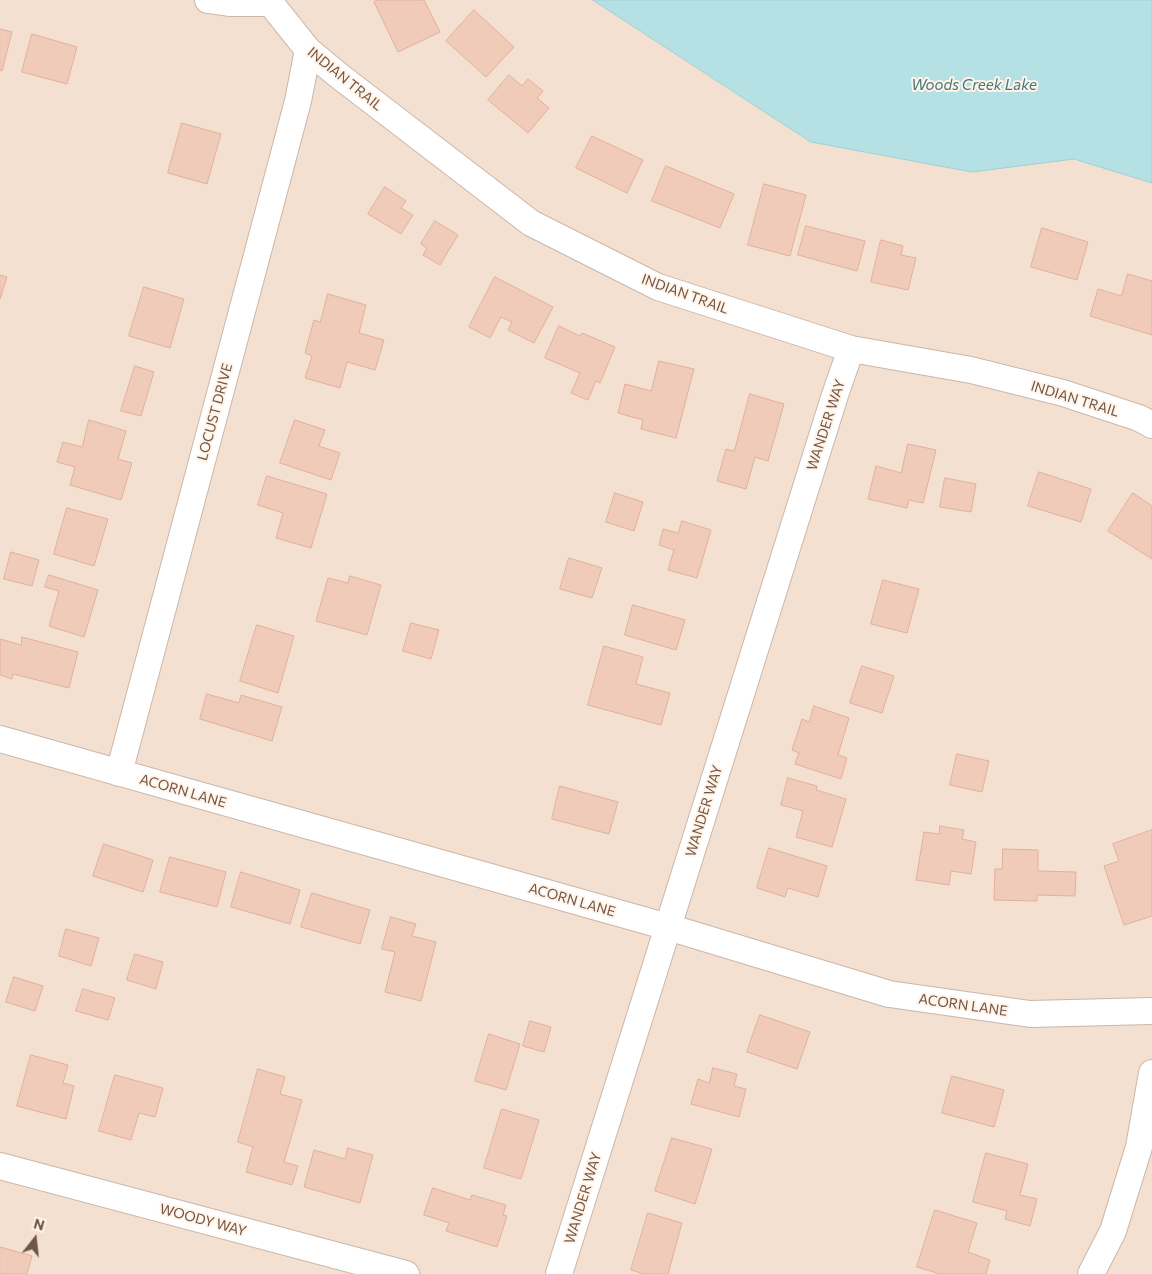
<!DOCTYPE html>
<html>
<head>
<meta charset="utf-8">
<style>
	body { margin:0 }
	#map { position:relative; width:1152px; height:1274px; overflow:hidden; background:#fbefe1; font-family:Commissioner,sans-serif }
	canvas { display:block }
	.north { position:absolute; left:10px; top:1214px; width:50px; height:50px; -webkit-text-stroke:4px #fff4e7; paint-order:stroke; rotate:16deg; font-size:14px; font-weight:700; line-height:20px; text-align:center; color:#725549 }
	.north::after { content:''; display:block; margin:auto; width:18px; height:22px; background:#725549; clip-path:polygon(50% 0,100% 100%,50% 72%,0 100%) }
</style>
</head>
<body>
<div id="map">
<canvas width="1152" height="1274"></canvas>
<div class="north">N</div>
</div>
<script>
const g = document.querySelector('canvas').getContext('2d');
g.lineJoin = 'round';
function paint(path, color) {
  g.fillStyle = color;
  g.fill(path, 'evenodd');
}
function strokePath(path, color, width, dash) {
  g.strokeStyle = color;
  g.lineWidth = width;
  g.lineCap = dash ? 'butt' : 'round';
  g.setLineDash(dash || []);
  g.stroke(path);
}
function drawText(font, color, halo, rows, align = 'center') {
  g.font = font + ' Commissioner,sans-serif';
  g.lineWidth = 4;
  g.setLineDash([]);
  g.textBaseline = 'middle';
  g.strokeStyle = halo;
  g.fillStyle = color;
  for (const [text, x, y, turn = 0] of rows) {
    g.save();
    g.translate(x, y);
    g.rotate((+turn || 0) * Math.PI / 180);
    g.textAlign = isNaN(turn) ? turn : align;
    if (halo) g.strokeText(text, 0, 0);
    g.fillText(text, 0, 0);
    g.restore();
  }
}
paint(new Path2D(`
	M0,0H1152V1274H0Z`), '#f3e0d0');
const water = new Path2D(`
	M593,0H1152V183L1074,159L972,172L811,142Z`);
paint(water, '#b6e1e4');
strokePath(water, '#9dd1d6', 1);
const building = new Path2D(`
	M378,0H424L440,32L398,52L374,2Z
	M474,10L514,47L486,77L446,41Z
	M0,29L12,32L2,71L0,70Z
	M32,34L77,47L67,84L22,72Z
	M509,75L522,86L528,79L543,91L537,98L549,108L528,133L488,100Z
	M182,123L221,134L207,184L168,173Z
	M592,136L643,160L627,193L576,168Z
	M666,166L734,194L720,228L652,201Z
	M764,184L806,195L790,256L748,245Z
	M385,187L406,201L401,208L413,215L401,234L368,214Z
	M435,221L458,235L440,265L423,255L427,248L421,244Z
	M806,226L865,241L857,271L798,255Z
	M1042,228L1088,242L1077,280L1031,267Z
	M881,240L903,246L901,255L916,258L908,290L871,282Z
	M1128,274L1152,281V335L1090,316L1098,289L1121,296Z
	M0,275L7,277L0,299Z
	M495,277L553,307L534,343L508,330L512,322L501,317L490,338L469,327Z
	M144,287L184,299L170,348L129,336Z
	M328,294L366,305L359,333L384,340L375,370L347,362L340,388L305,378L312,356L305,353L314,320L320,322Z
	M559,326L580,336L582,333L615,347L600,383L596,381L588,400L571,393L580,373L545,358Z
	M659,361L694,369L676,438L641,429L643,420L618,413L625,384L651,391Z
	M135,366L154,372L141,416L121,411Z
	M750,394L784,404L768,461L755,457L746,489L717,481L726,449L734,451Z
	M89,420L126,431L118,459L132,463L121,500L70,485L75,467L57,462L63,442L82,447Z
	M295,420L325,430L319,446L340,453L331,480L280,463Z
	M908,444L936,450L923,503L909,500L907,508L868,499L876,466L901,473Z
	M1039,472L1091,489L1081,522L1028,506Z
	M267,476L327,494L311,548L276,538L283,513L258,505Z
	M945,478L976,484L971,512L940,507Z
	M615,493L643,502L634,531L606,522Z
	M1133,493L1152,506V559L1108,531Z
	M67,508L108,519L94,566L54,554Z
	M682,521L711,530L697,578L668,570L674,550L659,545L663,529L678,533Z
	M11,552L39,560L32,586L4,579Z
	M569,558L602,568L592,598L560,589Z
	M49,575L98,590L84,637L49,626L59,591L45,587Z
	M350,576L381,585L367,635L316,621L328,578L348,583Z
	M883,580L919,589L907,633L871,624Z
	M633,605L685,620L676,650L625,635Z
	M411,623L439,630L431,659L403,651Z
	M257,625L294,636L278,693L240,681Z
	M22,637L78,652L69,688L13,674L12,679L0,675V639L21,645Z
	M604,646L643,657L636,684L670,693L661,725L588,705Z
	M862,666L894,676L882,713L850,703Z
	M207,694L239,703L241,695L282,707L272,741L200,719Z
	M814,706L849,718L838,755L847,758L841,779L795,764L799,753L792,750L802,719L809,722Z
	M957,754L989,761L982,792L950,785Z
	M788,778L817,786L816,790L846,799L832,847L796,837L803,811L781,805Z
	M560,786L618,802L609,834L552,819Z
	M940,826L964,830L962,839L976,842L971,874L951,871L949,885L916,880L924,832L939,834Z
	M1152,830V916L1124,925L1104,866L1119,861L1113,844Z
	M104,844L153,860L143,892L93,876Z
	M769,848L827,866L818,897L788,888L785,897L757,888Z
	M1003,849L1038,850V871L1076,872L1075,896L1037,895V901L994,900L995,869H1002Z
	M170,857L226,872L217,907L160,892Z
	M241,872L300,890L290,924L231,907Z
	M312,893L370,910L360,944L301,927Z
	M391,917L416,924L412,936L436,942L421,1001L385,992L395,952L382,949Z
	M66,929L99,938L91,966L59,956Z
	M135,954L163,962L156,989L127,980Z
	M14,977L43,986L35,1011L6,1002Z
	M83,989L115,998L108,1020L76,1011Z
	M760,1015L810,1032L797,1069L747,1052Z
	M530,1021L551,1027L544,1052L523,1046Z
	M489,1034L520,1044L506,1090L475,1081Z
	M31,1055L68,1065L63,1083L74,1086L66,1119L17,1106Z
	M713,1068L737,1074L734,1086L746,1089L739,1117L691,1104L698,1079L709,1083Z
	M258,1069L285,1077L280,1094L302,1100L284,1162L298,1166L292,1185L246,1172L253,1147L238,1142Z
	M115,1075L163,1088L155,1117L139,1113L131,1140L99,1131Z
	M952,1076L1004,1090L994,1127L942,1113Z
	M502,1109L539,1120L521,1179L484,1168Z
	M672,1138L712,1149L695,1204L655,1191Z
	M348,1148L373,1155L360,1203L304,1187L314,1150L345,1159Z
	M986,1153L1028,1164L1020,1195L1037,1199L1030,1226L1005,1219L1007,1211L973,1202Z
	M433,1188L470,1200L472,1195L506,1205L503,1215L507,1216L497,1247L446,1231L449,1223L424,1215Z
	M935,1210L977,1223L968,1252L990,1260L986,1274H940L917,1267Z
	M648,1213L682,1223L668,1274H644L631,1270Z
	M0,1247L32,1256L27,1274H0Z`);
paint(building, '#f0cbb9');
strokePath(building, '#e2b19a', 1);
const street = new Path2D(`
	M208,0L229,3H269
	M268,0L308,50L338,75L531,223L658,287L851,349L971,370L1063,393L1139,418L1152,425
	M0,739L668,927L889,994L1030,1014L1152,1011
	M119,773L298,101L308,50
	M0,1166L406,1274
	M559,1274L835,395L851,349
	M1091,1274L1113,1231L1139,1147L1152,1073`);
strokePath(street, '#ccb6a8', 28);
strokePath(street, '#fff', 26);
drawText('14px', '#725549', '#fff4e7', [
	["INDIAN TRAIL",345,79,39],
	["INDIAN TRAIL",685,294,20],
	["INDIAN TRAIL",1075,399,17],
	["LOCUST DRIVE",215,412,-75],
	["WANDER WAY",826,425,-72],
	["ACORN LANE",183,791,16],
	["WANDER WAY",704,811,-73],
	["ACORN LANE",572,900,16],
	["ACORN LANE",963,1005,8],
	["WANDER WAY",583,1198,-73],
	["WOODY WAY",203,1220,15]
]);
drawText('italic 15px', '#40787e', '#fff4e7', [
	["Woods Creek Lake",974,85]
]);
</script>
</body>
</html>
